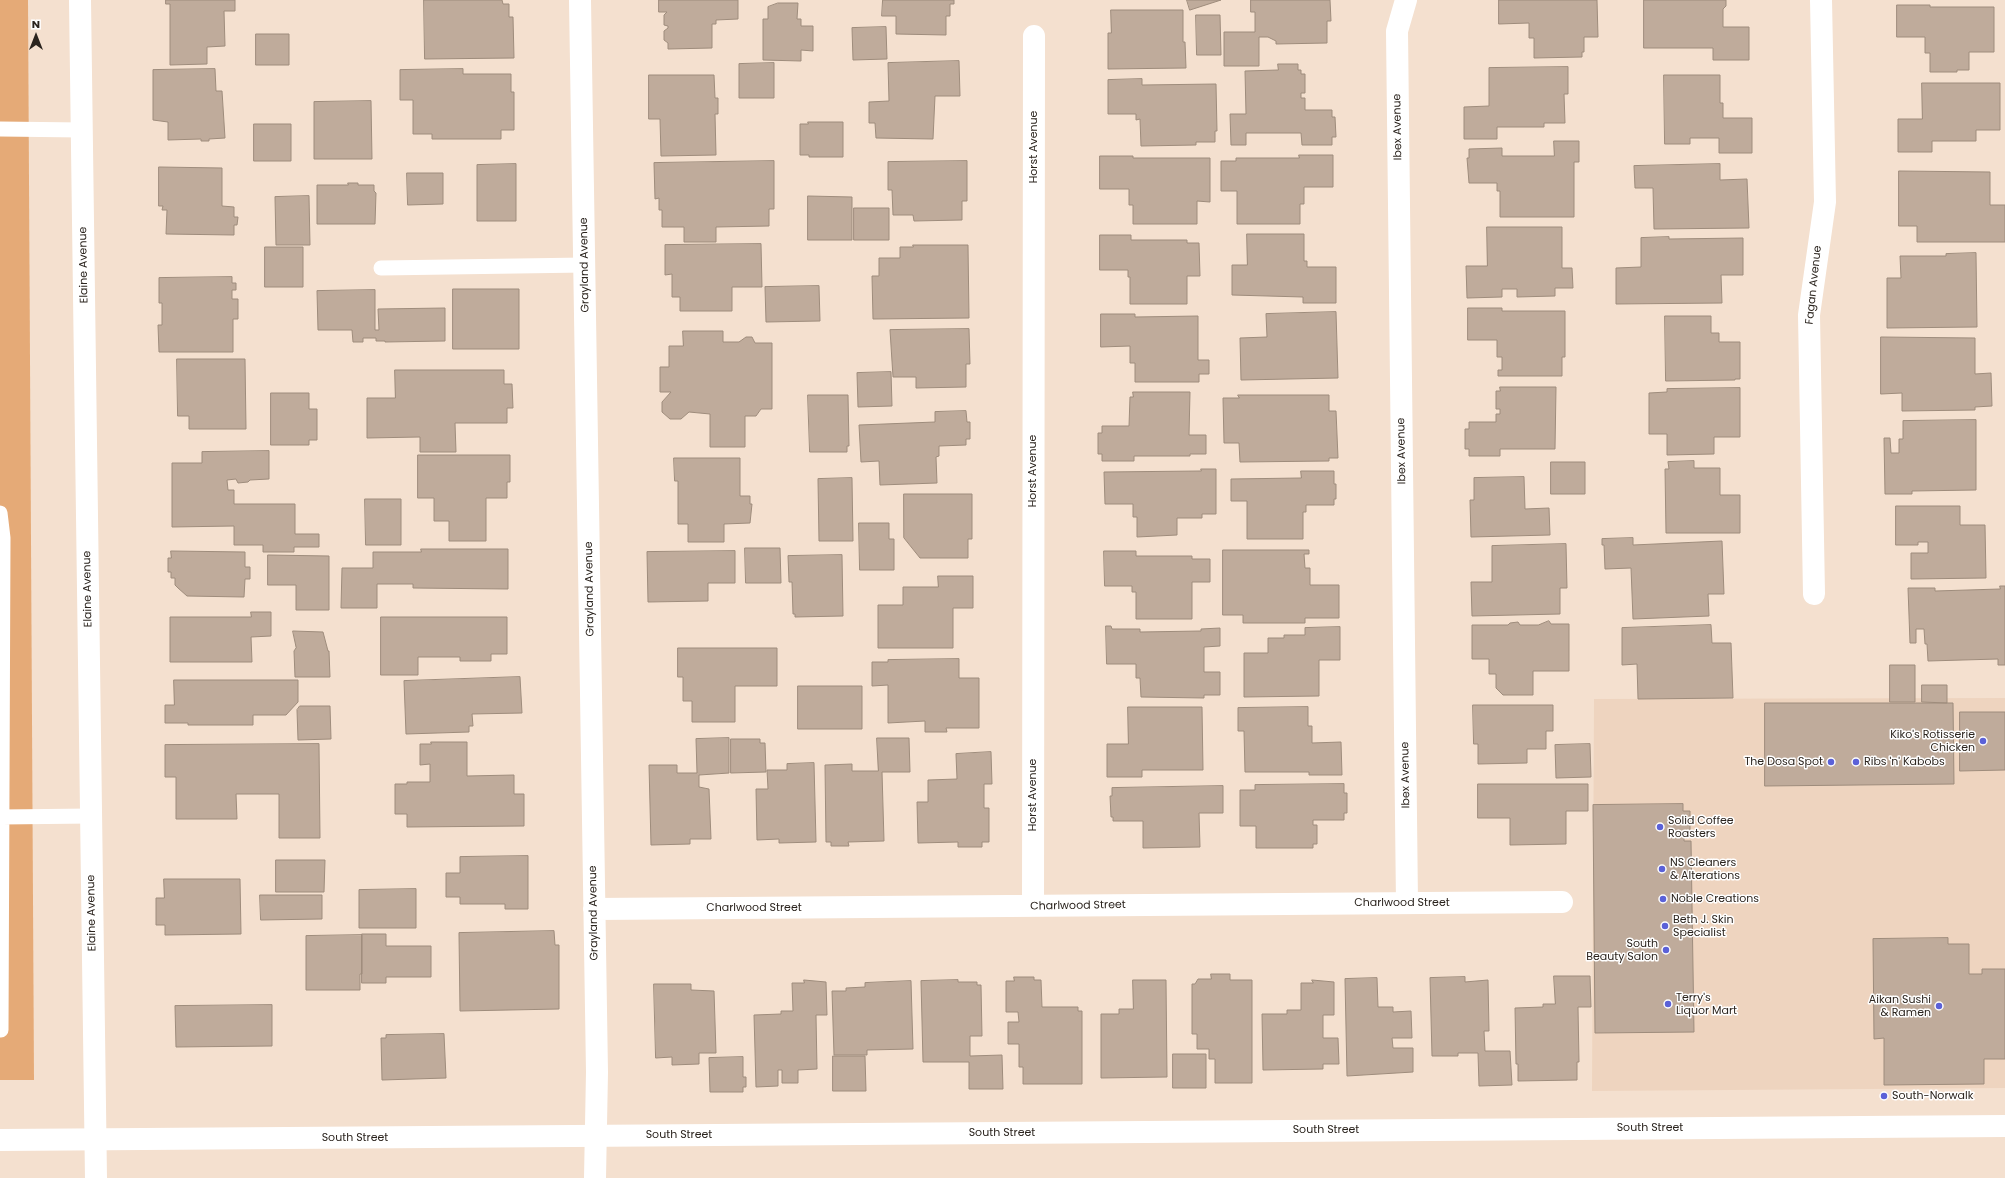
<!DOCTYPE html>
<html>
<head>
<meta charset="utf-8">
<style>
	body { margin:0 }
	#map { position:relative; width:2005px; height:1178px; overflow:hidden; background:#f4e0cf; font-family:Poppins,sans-serif }
	canvas { display:block }
	.north { position:absolute; left:16px; top:16px; width:40px; height:40px; -webkit-text-stroke:3px #fff; paint-order:stroke; rotate:0deg; font-size:11px; font-weight:700; line-height:16px; text-align:center; color:#2b241e }
	.north::after { content:''; display:block; margin:auto; width:14px; height:18px; background:#2b241e; clip-path:polygon(50% 0,100% 100%,50% 72%,0 100%) }
</style>
</head>
<body>
<div id="map">
<canvas width="2005" height="1178"></canvas>
<div class="north">N</div>
</div>
<script>
const g = document.querySelector('canvas').getContext('2d');
g.lineJoin = 'round';
function paint(path, color) {
  g.fillStyle = color;
  g.fill(path, 'evenodd');
}
function strokePath(path, color, width, dash) {
  g.strokeStyle = color;
  g.lineWidth = width;
  g.lineCap = dash ? 'butt' : 'round';
  g.setLineDash(dash || []);
  g.stroke(path);
}
function drawText(font, color, halo, rows, align = 'center') {
  g.font = font + ' Poppins,sans-serif';
  g.lineWidth = 3;
  g.setLineDash([]);
  g.textBaseline = 'middle';
  g.strokeStyle = halo;
  g.fillStyle = color;
  for (const [text, x, y, turn = 0] of rows) {
    g.save();
    g.translate(x, y);
    g.rotate((+turn || 0) * Math.PI / 180);
    g.textAlign = isNaN(turn) ? turn : align;
    if (halo) g.strokeText(text, 0, 0);
    g.fillText(text, 0, 0);
    g.restore();
  }
}
paint(new Path2D(`
	M2005,698V1088L1592,1091L1594,699Z`), '#eed4bf');
paint(new Path2D(`
	M0,0H28L34,1080H0Z`), '#e5aa77');
const building = new Path2D(`
	M166,0H235V11H224L225,46L207,47V64L170,65V4H166Z
	M424,0H502L503,4H509V17H513L514,58L425,59Z
	M659,0H738V19L716,20V24H712V48L668,49V43L664,40V31L668,28V26L664,25V15L667,12H659Z
	M883,0H954V4H950V16H946V35L896,34V16H882Z
	M1187,0H1221L1190,10Z
	M1251,0H1330L1331,21H1327V43L1276,44V41L1268,37H1259V66H1224V32H1255V12H1251Z
	M1499,0H1597L1598,37H1584V52H1582V57L1534,58V38H1529V23L1499,24Z
	M1644,0H1726V6L1723,9V27H1749V60H1713V48H1644Z
	M778,3H798L797,19H801V26H813V51L801,50V61L763,60V19H768V7Z
	M1897,5H1930V7H1994V52H1969V70H1957V72H1930V53H1925V37H1897Z
	M1111,10H1183V42H1185L1186,68L1108,69V33H1111Z
	M1196,15H1220L1221,55H1197Z
	M886,27L887,59L853,60L852,28Z
	M256,34H289V65H256Z
	M959,61L960,96H935L933,139L876,138L875,123H869V102L889,101L888,63Z
	M774,63V98H739V64Z
	M1278,64H1298V70H1301V74H1305V93H1301V98H1305V110H1332V117H1335L1336,137H1332V145H1302L1301,133H1246V145H1231L1230,114H1246L1245,71L1278,70Z
	M1568,67V94H1564L1565,123H1544V127H1497V139H1464V107L1489,106V68Z
	M215,69L216,91H222L225,138L209,139V141H201V139L168,140V122L153,120V70Z
	M463,69V74H511V92H514V130H501V139H432V134H413V100H400V70Z
	M649,75H714L715,98H718V114H715L716,155L661,156L660,119H649Z
	M1664,75H1720V103H1723V118H1752V153H1719V138H1690V144H1665Z
	M1142,79V85L1216,84L1217,131H1215V142H1196V145L1141,146L1140,119L1136,120V114H1108V80Z
	M1922,83H2000V130H1976V141H1932V152H1898V119H1922Z
	M371,101L372,159H314V102Z
	M808,122H843V157H809V155H800V124H808Z
	M254,124H291V161H254Z
	M1554,141H1579V162H1574V217H1500V191H1497V183H1469L1467,158H1469V149L1502,148V156H1554Z
	M1299,155H1333V187H1304V204H1300V224H1237V191H1221V161H1236V158H1299Z
	M1100,156H1133V158H1210V202L1197,201V224H1133V205H1129V189H1100Z
	M774,161V209H769V226L716,227V242H684V227H662V210H659V198L655,199L654,163Z
	M967,161V201H962V220L914,221L913,215H893L892,190H888V162Z
	M516,164V221H477V165Z
	M1720,164V180L1747,179L1749,228L1654,229L1653,188H1635L1634,166Z
	M159,167L222,168V206L234,207V217H238L237,225H234V235L166,234L167,210H162L163,206H159Z
	M1899,171L1990,172V205H2005V242H1917V226H1899Z
	M407,173H443V204L408,205Z
	M348,183H358V185H374V191L376,193L375,224H317V185H348Z
	M309,196L310,245H276L275,197Z
	M808,196L852,197V240H808Z
	M854,208H889V240H854Z
	M1487,227H1562V268H1572L1573,288H1555V296L1517,297V289H1502V297L1467,298L1466,266H1487Z
	M1247,234H1304V261H1307V267H1336V303H1303V297L1232,295V265H1247Z
	M1100,235H1131V240H1187V243H1199L1200,276H1187V304H1130V277H1128V270H1100Z
	M1669,237V239L1743,238V275H1721L1722,303L1616,304V268L1641,267V238Z
	M761,244L762,287H732V311H680V297H672V274L665,275V245Z
	M913,245H968L969,318L873,319L872,276H879V258H900V247H913Z
	M265,247H303V287H265Z
	M1976,253L1977,327L1887,328V278H1901L1900,256H1946V254Z
	M232,277V283H236V290H232V299H238V319H233V352H159L158,325H162V303H159V278Z
	M819,286L820,321L766,322L765,287Z
	M453,289H519V349H453Z
	M375,290V330H379L378,309L445,308V341L385,342V341H376V338H363V342H353L352,330H318L317,291Z
	M1468,308H1502V311H1565V357H1562V376H1498V370H1502V357H1497V340H1468Z
	M1336,312L1338,378L1241,380L1240,338L1267,337L1266,314Z
	M1101,314H1135V317L1198,316V360H1209V374H1199V382H1135V363H1130V346L1101,347Z
	M1665,316H1711V333H1719V342H1740V379H1735V380L1666,381Z
	M969,329L970,364H966V387L916,388V377H893L890,330Z
	M683,331H723V342H739L746,337H752L755,343H772V409H761L756,416H745V447H710V414L689,412L681,419H670L662,412V402L671,392H660V367H669V346H683Z
	M1881,337L1975,338V374L1991,373L1992,406L1975,407V410L1902,411V393L1881,394Z
	M177,359H245L246,429H189V416H178Z
	M395,370H504V384H512L513,408H507V423H455L456,452H420V437L367,438V398H395Z
	M891,372L892,406L858,407L857,373Z
	M1500,387H1556L1555,449H1500V456H1469V449H1465V429H1469V422H1496V414H1500V409H1496V391H1500Z
	M1740,388V437H1714V454L1667,455V434H1649V393L1667,392V389Z
	M1133,392H1190L1189,435H1206V454H1190V456H1134V461H1102V454H1098V433H1102V426H1129L1130,397H1133Z
	M271,393H309V409H317V440H309V445H271Z
	M808,395H848L849,446H847V452H810Z
	M1238,395H1329V411H1336L1338,458H1329V461L1240,462L1239,443H1224L1223,398H1239Z
	M966,411L967,422H970V439H966V445L939,446V456L936,457L937,483L880,485L879,461L861,462L859,425L935,422V412Z
	M1976,420V490L1912,491V494H1885L1884,438H1890L1891,453H1899V439H1903V421Z
	M269,451V479L250,480L248,482L238,483L236,479L227,480L228,490H234V504H295V534H319V547H294V552H263V545H234V526L172,527V463H202V452Z
	M418,455H510V482H507V498H486V541H449V521H434V498H418Z
	M674,458H740V496H750V504H752L750,523L724,524V542H688V524H678V481H675Z
	M1694,461V468H1720V495H1740V533H1666L1665,469H1669L1668,462Z
	M1551,462H1585V494H1551Z
	M1201,469H1216V514H1202V518H1177V535L1137,537V517H1133V504H1105L1104,472L1201,471Z
	M1301,471H1334V484H1336V499H1334V505H1306V512H1303V539H1247V501H1231V479L1301,478Z
	M1524,477L1525,509L1549,508L1550,535L1471,537L1470,500H1474V478Z
	M852,478L853,541H819L818,479Z
	M904,494H972V539H968V558H920L904,538Z
	M365,499H401V545H366Z
	M1896,506H1960V525H1985L1986,578L1911,579V553H1928V542H1918V545H1896Z
	M859,523H889V539H894V570H860Z
	M1633,538V545L1722,541L1724,594H1708L1709,616L1633,619L1631,568L1605,569L1604,545H1602V539Z
	M1566,544L1567,588H1560V614L1472,616L1471,582H1492V546Z
	M745,548H780L781,583H746Z
	M421,549H508V589L413,588V584H377V608H341L342,568H373V552H421Z
	M1223,550H1309V554H1304L1305,568H1310V585H1339V618H1305V623H1243V615H1223Z
	M171,551L245,552V567H250V579H245L244,597L187,596L178,588L175,585V578H171V572H168V558H171Z
	M735,551V583H708V601L648,602L647,552Z
	M1104,551H1136V556H1192V559H1210V582H1192V619H1136V592H1132V586H1105Z
	M268,555L329,556V610H296V585H268Z
	M842,555L843,616L795,617V614H793L792,582H789L788,556Z
	M938,576H973V608H953V648H878V605H903V587H938Z
	M2000,586H2005V665H1998V659L1928,661L1927,644H1925L1924,629H1916V643H1910L1908,588H1935V591L2000,589Z
	M251,612H271V636L251,637L252,662H170V617H251Z
	M381,617H507V654H491V661H460V657H418V675H381Z
	M1549,621L1551,624H1569V671H1533V695H1503L1496,688V674H1489V659H1472V625H1508L1510,623L1518,622L1520,625H1538Z
	M1711,625L1712,643H1731L1733,698L1638,699L1637,664L1622,665V628Z
	M1106,626H1111L1112,629H1140V632L1201,631V629L1220,628V646L1204,647V672H1220V695H1204V698L1141,697L1140,678H1136V664H1107Z
	M1340,627V660H1319V696L1244,697V653H1268V638H1284V635H1305V628Z
	M293,631L323,632L328,651H329L330,677H295L294,651L296,648Z
	M678,648H777V686H735V722H692V701H683V677H678Z
	M959,659V678H979V728H946L947,732H925V721L888,723V685L872,686V662H888V660Z
	M1890,665H1915V702H1890Z
	M520,677L522,713L472,714L473,726H469V732L406,734L404,681Z
	M174,680H298V702L286,715H253V725H188V723H165V705H174Z
	M1922,685H1947V703L1922,702Z
	M798,686H862V729H798Z
	M1765,703H1953L1954,784L1765,786Z
	M1473,705H1553V731H1546V749H1527V763L1478,764V744H1474Z
	M300,706H330L331,739L298,740L297,710Z
	M1128,707H1202L1203,770H1142V777H1107V744H1128Z
	M1308,707V726H1312V743L1341,742L1342,775H1309V772H1245L1244,731H1238V708Z
	M1960,712H2005V770L1960,771Z
	M729,738V773L699,775V787L709,789L711,839H690V844L651,845L649,765H677V773H697L696,739Z
	M877,738H909L910,772H882L884,841L848,842L849,846H831V842H826L825,765L852,764V771H878Z
	M731,739H760V743H765L766,772L731,773Z
	M431,742H467V776L514,775V794H524V826L407,827V814H395V784H407V782H430V764L420,765V744H431Z
	M319,744L320,838H279V794H236L237,819H176V777H165V745Z
	M1590,744L1591,777L1556,778L1555,745Z
	M991,752L992,784H984V808H989V842H982V847H958V842L918,843L917,802H928V780L957,779L956,754Z
	M814,763L816,842L779,843V839L757,840L756,789H768L767,770H787V764Z
	M1344,784V793H1347V813H1344V820H1313V825H1317V844H1313V848H1256V826H1240V790H1255V785Z
	M1478,784H1588V811H1566V844L1510,845V818H1478Z
	M1223,786V813H1199L1200,847L1143,848V821H1113V817H1111L1110,796H1112V788Z
	M1683,804V811H1690V834H1684V841H1691L1694,1032L1595,1033L1593,805Z
	M528,856V909H505V904H460V897H446V873H460V857Z
	M276,860H325L324,892H276Z
	M164,879H240L241,934L165,935V925H156V898H164Z
	M416,889V928H359V890Z
	M260,895H322V919L261,920Z
	M554,931L555,945H559V1009L460,1011L459,933Z
	M362,934H386V946H431V977H386V983H362Z
	M362,935V974H360V990H306V936Z
	M1948,938V944H1969V974H1982V969H2005V1059H1984V1084L1884,1085V1038L1874,1039L1873,939Z
	M1211,974H1230V980H1252V1083H1215V1059H1209V1049H1197V1034H1192V984H1195L1198,979H1211Z
	M1554,976H1590L1591,1007H1578L1579,1062H1577V1080L1518,1081V1064H1516L1515,1008L1543,1007V1004H1555Z
	M1014,977H1034V980H1041L1042,1007H1078V1011H1082V1084H1023V1067H1019V1044H1008V1022H1019L1018,1012H1006V981H1014Z
	M1465,977V982L1488,980L1489,1031H1484L1485,1051H1510L1512,1085L1479,1086L1478,1053H1458V1056H1432L1430,978Z
	M1377,978L1378,1007H1393V1012L1411,1011L1412,1038H1392L1393,1048H1413V1072L1347,1076L1345,979Z
	M804,980L826,982L827,1015H816L817,1069L798,1070V1083H782V1070H778V1086L756,1087L754,1015L781,1014V1011H793L792,983H804Z
	M958,980V982H977V985H981L982,1036H970V1056L1002,1055L1003,1089H969V1062H923L921,981Z
	M1133,980H1166L1167,1077L1101,1078V1014H1119V1009H1133Z
	M1312,980L1334,982V1015H1323V1038H1338L1339,1064H1323V1069L1263,1070L1262,1014H1287V1010H1301V983H1313Z
	M911,981L913,1049L867,1050V1055H834L832,991H846V988L865,987V983Z
	M654,984H691V990L714,991L716,1053H699V1064L672,1065V1057L656,1058Z
	M272,1005V1046L176,1047L175,1006Z
	M444,1034L446,1078L382,1080L381,1038H386V1035Z
	M1173,1054H1206V1088H1173Z
	M833,1056H865L866,1091H833Z
	M743,1057V1077H746V1087H743V1092H710L709,1058Z`);
paint(building, '#bfab9b');
strokePath(building, '#9e8c7c', 1);
strokePath(new Path2D(`
	M0,129L82,130
	M381,268L585,265
	M0,513L3,538L1,1030
	M2,817L91,816`), '#fff', 15);
strokePath(new Path2D(`
	M580,0L597,1072L595,1178
	M1406,0L1397,31L1407,903
	M1814,594L1809,315L1825,202L1821,0
	M1033,906L1034,36
	M594,909L1562,902`), '#fff', 22);
strokePath(new Path2D(`
	M80,0L96,1178`), '#fff', 22);
strokePath(new Path2D(`
	M0,1140L2005,1126`), '#fff', 22);
for (const [x, y, r, color] of [
	[1983,741,4,"#5b61d8"],
	[1831,762,4,"#5b61d8"],
	[1856,762,4,"#5b61d8"],
	[1660,827,4,"#5b61d8"],
	[1662,869,4,"#5b61d8"],
	[1663,899,4,"#5b61d8"],
	[1665,926,4,"#5b61d8"],
	[1666,950,4,"#5b61d8"],
	[1668,1004,4,"#5b61d8"],
	[1939,1006,4,"#5b61d8"],
	[1884,1096,4,"#5b61d8"]
]) {
  const dot = new Path2D();
  dot.arc(x, y, r, 0, 2 * Math.PI);
  g.fillStyle = color;
  g.fill(dot);
  strokePath(dot, '#fff', 1.5);
}
drawText('11px', '#2b241e', '#fff', [
	["Ibex Avenue",1398,127,-91],
	["Horst Avenue",1034,147,-90],
	["Elaine Avenue",84,265,-91],
	["Grayland Avenue",585,265,-91],
	["Fagan Avenue",1814,285,-84],
	["Ibex Avenue",1402,451,-91],
	["Horst Avenue",1033,471,-90],
	["Elaine Avenue",88,589,-91],
	["Grayland Avenue",590,589,-91],
	["Ibex Avenue",1406,775,-91],
	["Horst Avenue",1033,795,-90],
	["Charlwood Street",1402,903],
	["Charlwood Street",1078,906,-1],
	["Charlwood Street",754,908],
	["Elaine Avenue",92,913,-91],
	["Grayland Avenue",594,913,-91],
	["South Street",1650,1128],
	["South Street",1326,1130],
	["South Street",1002,1133],
	["South Street",679,1135],
	["South Street",355,1138]
]);
drawText('11px', '#2b241e', '#fff', [
	["Kiko's Rotisserie",1975,735,"right"],
	["Chicken",1975,748,"right"],
	["The Dosa Spot",1823,762,"right"],
	["Ribs 'n' Kabobs",1864,762],
	["Solid Coffee",1668,821],
	["Roasters",1668,834],
	["NS Cleaners",1670,863],
	["& Alterations",1670,876],
	["Noble Creations",1671,899],
	["Beth J. Skin",1673,920],
	["Specialist",1673,933],
	["South",1658,944,"right"],
	["Beauty Salon",1658,957,"right"],
	["Terry's",1676,998],
	["Liquor Mart",1676,1011],
	["Aikan Sushi",1931,1000,"right"],
	["& Ramen",1931,1013,"right"],
	["South-Norwalk",1892,1096]
], 'left');
</script>
</body>
</html>
